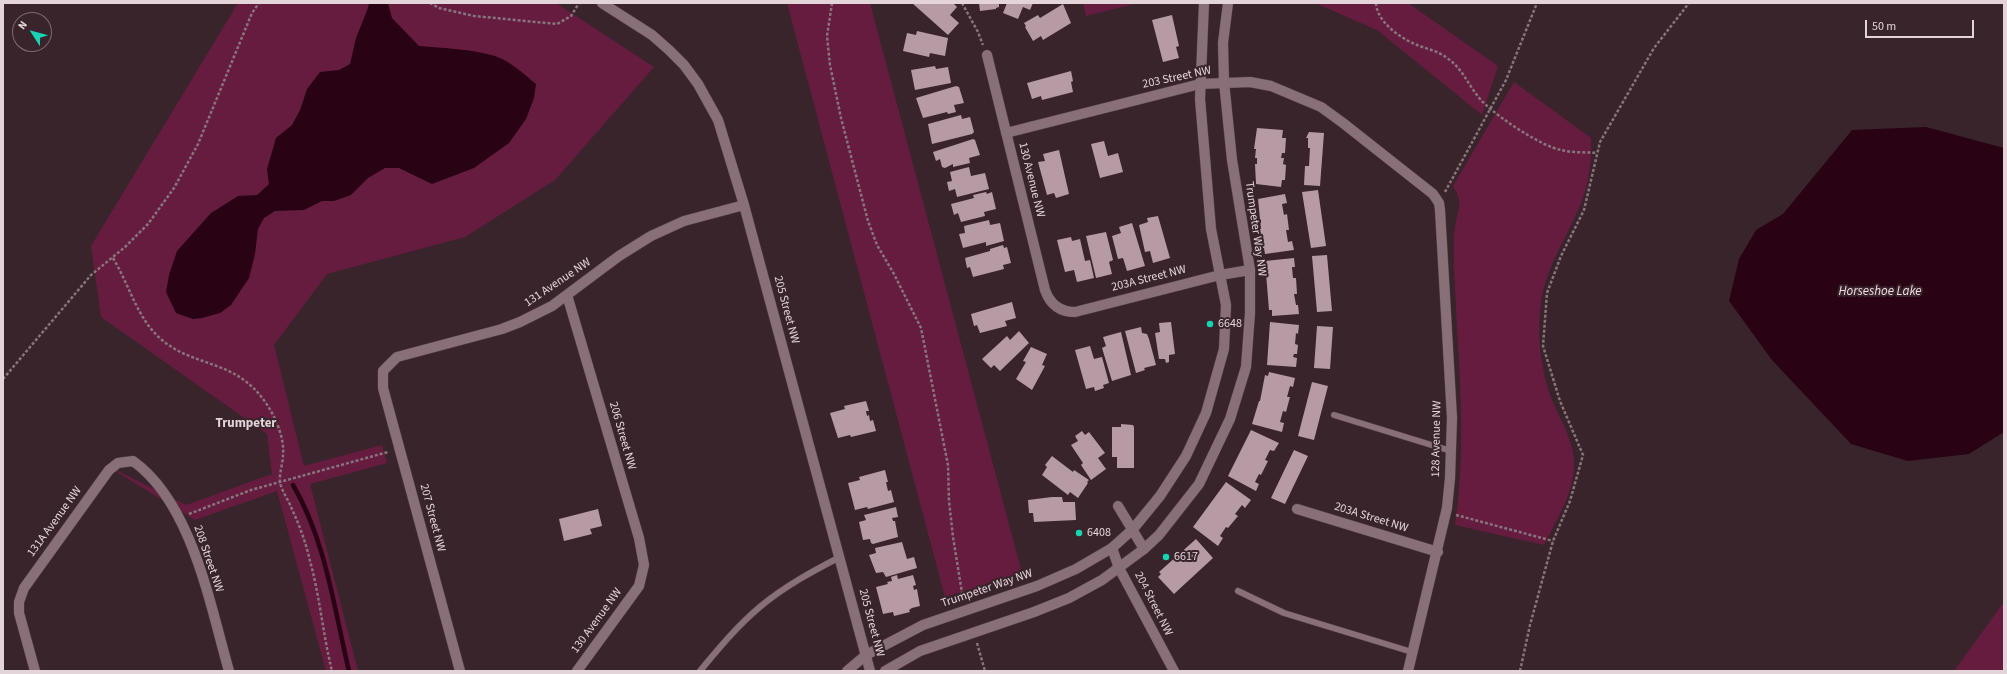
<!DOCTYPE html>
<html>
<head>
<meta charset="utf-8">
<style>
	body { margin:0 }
	#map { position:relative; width:2007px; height:674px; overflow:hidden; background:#39242c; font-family:"Source Sans 3",sans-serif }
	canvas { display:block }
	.frame { position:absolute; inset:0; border:4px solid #e2d4d8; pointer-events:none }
	.north { position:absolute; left:12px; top:12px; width:40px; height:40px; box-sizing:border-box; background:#39242c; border:1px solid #7d6a71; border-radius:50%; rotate:306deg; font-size:11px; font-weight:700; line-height:16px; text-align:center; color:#e2d4d8 }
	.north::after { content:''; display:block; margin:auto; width:14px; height:18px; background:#15d5b3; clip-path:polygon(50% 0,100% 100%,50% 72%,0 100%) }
	.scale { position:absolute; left:1865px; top:20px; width:109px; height:18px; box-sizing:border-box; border:2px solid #e2d4d8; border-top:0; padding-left:5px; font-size:12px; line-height:14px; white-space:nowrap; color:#e2d4d8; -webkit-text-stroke:3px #39242c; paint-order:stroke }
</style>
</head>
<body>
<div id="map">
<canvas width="2007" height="674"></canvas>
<div class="frame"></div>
<div class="north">N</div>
<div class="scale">50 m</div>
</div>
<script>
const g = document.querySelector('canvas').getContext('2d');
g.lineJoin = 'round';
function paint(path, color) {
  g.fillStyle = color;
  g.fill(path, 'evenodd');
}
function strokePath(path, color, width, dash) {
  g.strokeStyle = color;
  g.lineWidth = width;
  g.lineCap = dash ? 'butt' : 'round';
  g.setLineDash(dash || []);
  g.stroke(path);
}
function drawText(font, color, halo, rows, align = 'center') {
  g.font = font + ' "Source Sans 3",sans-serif';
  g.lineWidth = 4;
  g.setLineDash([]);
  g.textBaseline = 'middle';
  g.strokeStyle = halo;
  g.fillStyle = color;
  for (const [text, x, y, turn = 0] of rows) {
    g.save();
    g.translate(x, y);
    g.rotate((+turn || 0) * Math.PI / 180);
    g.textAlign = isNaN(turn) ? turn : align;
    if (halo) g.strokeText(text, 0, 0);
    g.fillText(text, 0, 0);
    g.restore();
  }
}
paint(new Path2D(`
	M238,3H556L654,67L555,180L465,237L327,274L274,345L304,466L382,445L387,463L310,484L358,671H326L277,491L195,520L102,463L186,505L272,474L267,434L101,317L91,246Z
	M787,3H870L1022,573L945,597Z
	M1083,3H1138L1086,16Z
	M1315,3H1408L1498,66L1482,115L1377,30Z
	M1514,82L1591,138C1592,160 1589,183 1581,203C1568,237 1545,267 1541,304C1537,332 1540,359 1547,386C1556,417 1580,443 1573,478C1568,502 1555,523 1544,545L1455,525C1468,438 1457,352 1454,265C1454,253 1453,240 1455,228C1457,209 1465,205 1453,186Z
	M2004,602V671H1954Z`), '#661c3f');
paint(new Path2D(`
	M369,3H388L392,18L419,46C444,48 471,49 495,56C510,61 524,74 536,84L534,98L526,119L509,143L474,168L432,184L399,168H385L368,178L351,195L334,201H322L304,210L275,211L264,218L258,229L255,254L249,278L231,305L220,313L202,318L193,319L176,313L166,292L169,275L177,251L211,213L238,196L257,195L269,184L267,169L276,138L292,125L300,110L307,89L320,72L339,70L350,64L356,38L368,8Z
	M1926,127L2004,148V432L1969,454L1908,461L1851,444L1772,360L1729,301L1739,259L1756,230L1783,214L1852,130Z`), '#290214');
strokePath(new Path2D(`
	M293,485C326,541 334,608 349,671`), '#290214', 4.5);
paint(new Path2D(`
	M912,3H953L957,7L950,15L959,23L948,35Z
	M979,3H999V7L996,8V9L980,11Z
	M1007,3H1033L1030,10L1023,7L1018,19L1003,13Z
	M1063,4L1071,23L1043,40L1041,36L1033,41L1025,27L1026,26L1024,23L1038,15L1040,18Z
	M1172,15L1179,46L1176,47L1179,58L1163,62L1152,20Z
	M917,31L948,38L945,56L930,53L929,57L903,51L907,33L916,35Z
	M935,66L936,69L948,67L951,83L915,90L911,70Z
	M1071,71L1073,81L1071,82L1073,92L1042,100L1041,96L1032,99L1027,83Z
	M956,86L959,87L964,103L954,105L956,112L948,114L947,112L923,118L916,98Z
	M961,115L962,119L970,117L974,132L972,134L932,144L928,124Z
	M1257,128L1283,130L1282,138H1286L1285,153H1282L1281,158H1284L1283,164L1286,165L1285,180H1282L1281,187L1256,184L1255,164H1257V158H1255L1256,149H1254Z
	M1309,132L1324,133L1320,186L1304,185L1305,166H1309L1310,148H1308V138H1306Z
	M973,139L975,140L980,155L969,158L970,163L953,167V164L945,168L942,167L940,159L936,161L933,152Z
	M1104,141L1108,156L1118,153L1123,172L1100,178L1091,144Z
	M1059,150L1069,194L1056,198L1054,193L1047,195L1038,162L1045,161L1043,154Z
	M969,167L971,176L985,173L989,189L957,197L955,189L949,191L947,182L952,181L950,172Z
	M1318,190L1326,246L1311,248L1302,192Z
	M986,192L987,194L992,192L996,209L984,212L985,216L961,222L958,213L954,215L951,204L974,198L973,195Z
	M1285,194L1287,203L1282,204L1284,215L1287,214L1289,230H1286L1288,242L1292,241L1294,250L1265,254L1264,248H1262L1260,238V229H1261L1258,199Z
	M1158,216L1170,258L1153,263L1150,251L1145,252L1139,225L1148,222L1147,218Z
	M989,220L990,225L1000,223L1004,241L986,246V242L963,248L959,234L965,233L964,226Z
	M1132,223L1145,266L1127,271L1123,258L1118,259L1112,236L1121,233L1119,227Z
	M1106,232L1113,260L1109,262L1112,274L1096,278L1086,236Z
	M1071,237L1072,241L1080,239L1085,261L1090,260L1094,278L1077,282L1074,270L1065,272L1057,240Z
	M1003,245L1004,248L1007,247L1011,263L1003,265L1004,269L973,277L970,267L967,268L965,258L990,251V249Z
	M1327,255L1332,311L1317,312L1312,256Z
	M1294,258L1295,267H1292L1293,278H1296L1297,294H1294L1296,305H1298L1299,314L1272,316V310H1269L1265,261Z
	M1012,302L1016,318L1005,321L1007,326L980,333L977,325L974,326L971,314Z
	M1171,322L1175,354L1169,355V362L1166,363L1165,359H1159L1155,333L1160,332L1159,323Z
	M1270,322L1299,325L1298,334L1296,333L1295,344L1298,345L1297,354H1294L1293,357L1297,358L1296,367L1267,365Z
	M1317,326L1333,327L1330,369L1314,368Z
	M1141,327L1142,333L1147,334L1149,339L1156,365L1144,368L1145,370L1136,373L1125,331Z
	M1019,331L1029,343L1000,371L994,365L991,368L982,359L1007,336L1010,340Z
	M1121,332L1131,375L1112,381L1102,348L1106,346L1103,337Z
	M1090,346L1094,359L1102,357L1109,383L1103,385L1104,388L1095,391L1094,387L1086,389L1075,350Z
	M1031,347L1047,354L1042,365L1045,366L1032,390L1016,379L1026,362L1023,361Z
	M1269,372L1295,378L1293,387L1290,386L1287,397H1290L1286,412L1283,411L1280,422L1284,423L1282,432L1252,424L1259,401H1260L1265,375L1268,376Z
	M1312,382L1328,386L1314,440L1298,436Z
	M866,401L869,411H866L867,416L869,415L870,421L873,420L876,431L851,437L850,435L838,438L830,413L845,409L844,406Z
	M1121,424L1133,425L1134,427V468H1117V457H1112V427H1121Z
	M1251,430L1279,443L1274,451L1270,450L1265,460L1268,461L1261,475L1259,474L1255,482L1259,484L1256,491L1228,476Z
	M1082,431L1085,435L1089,432L1105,453L1098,458L1106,469L1091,480L1081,465L1083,463L1071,445L1078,441L1075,436Z
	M1294,450L1308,456L1285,504L1271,498Z
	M1052,456L1073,472L1074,470L1089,480L1087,482L1088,483L1078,498L1070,492L1068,495L1042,475L1047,467L1045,465Z
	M885,470L888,482H886L888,491L891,490L894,502L868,509L867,507L855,510L848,483L860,480L859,477Z
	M1226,482L1251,500L1245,508L1242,505L1235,514L1238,516L1228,528L1226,527L1220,536L1223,538L1218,546L1193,527Z
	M1052,497H1062L1063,502H1075L1076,520L1034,522L1033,513H1029L1028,500Z
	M896,507L898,517L892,518L893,521H895L898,537L873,544L871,543L870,539L863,540L859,522L866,520L864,515Z
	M598,509L602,526L590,529L592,534L564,541L559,519Z
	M1196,539L1213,558L1174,594L1158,577L1161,574L1159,572Z
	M902,542L907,559L914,557L917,568L886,577L883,572L876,573L869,555L876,553L875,548Z
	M897,575L898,579L913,575L916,585L913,586L914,590L917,589L920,606L912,608L909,610L910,612L894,616L893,612L883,614L876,587L888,584L887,582L892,581L891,577Z`), '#b69ba4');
const service = new Path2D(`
	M1334,415L1451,451
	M1238,591L1284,613L1412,652
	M700,671C719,648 738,625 761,606C785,586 813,571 840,557`);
const minor = new Path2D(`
	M602,3L652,35L669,50L684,65L698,84L718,120L744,205L870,671
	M987,55L1045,290C1050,304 1059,312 1075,312L1220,275L1250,270
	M1006,133L1200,84L1250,82L1271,86L1321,107L1343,123L1433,194L1439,203L1440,210L1452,418L1450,478L1447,508L1408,671
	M567,295L639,538L644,565L639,586L577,671
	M1118,506L1144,549
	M1297,509L1438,552
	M1112,548L1119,568L1174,671
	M35,671L19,613V602L24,588L109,470L118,463L133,461C192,503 210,605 229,671
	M460,671L383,388V371L397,357L502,329L520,322L552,306L619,256L651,236L684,221L744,205`);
const tertiary = new Path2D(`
	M847,671L866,655L923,625L1037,586L1076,569L1112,548L1133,529L1160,496L1186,456L1206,413L1224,349L1226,305L1211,229L1200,99L1204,3
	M885,671L920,651L1034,612L1069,598L1102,580L1144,549L1159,535L1199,484L1230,419L1246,367L1250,313V270L1232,160L1224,82L1223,43L1228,3`);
strokePath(service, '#524147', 7);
strokePath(minor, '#524147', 11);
strokePath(tertiary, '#524147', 11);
strokePath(new Path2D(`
	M430,3L439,8L474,16L557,24L571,16L579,3
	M832,3L827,36L830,65L841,118L868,221L877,245L894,274L921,328L948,465L949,501L953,537L963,599
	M962,3L978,32L983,45
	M1376,3C1377,22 1400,38 1417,45C1427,49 1438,51 1447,58C1465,70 1470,91 1486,105C1501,119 1541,146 1561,150C1572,153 1586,152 1597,153
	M1445,192L1506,80L1537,3
	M113,258C130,286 137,319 162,340C193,366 230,360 259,394C272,409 285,435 283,455C283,463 279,474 280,482C281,490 288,499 291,507C299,524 306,543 310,561C320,597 323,635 332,671
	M3,379L91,275L125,247L148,224L174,188L198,144L252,13L259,3
	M189,514L251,490L388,452
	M1456,515L1553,541
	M977,643L985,671
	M1520,671L1530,625L1553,541L1570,501L1583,455L1560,401L1543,346L1547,293L1561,256L1584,210L1600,142L1654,48L1689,3`), '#87757b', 2.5, [3, 2]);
strokePath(service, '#886f78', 6);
strokePath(minor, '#886f78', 10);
strokePath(tertiary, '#886f78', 10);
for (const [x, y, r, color] of [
	[1210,324,4,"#15d5b3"],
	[1079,533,4,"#15d5b3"],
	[1166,557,4,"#15d5b3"]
]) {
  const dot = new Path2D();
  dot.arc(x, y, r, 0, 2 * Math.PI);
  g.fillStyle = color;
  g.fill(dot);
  strokePath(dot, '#39242c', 1.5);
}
drawText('12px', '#e2d4d8', '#39242c', [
	["203 Street NW",1177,78,-12],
	["130 Avenue NW",1031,180,76],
	["Trumpeter Way NW",1255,229,82],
	["203A Street NW",1149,279,-14],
	["131 Avenue NW",558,283,-34],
	["205 Street NW",786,310,75],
	["206 Street NW",622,436,74],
	["128 Avenue NW",1437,439,-89],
	["207 Street NW",432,518,75],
	["203A Street NW",1371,518,17],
	["131A Avenue NW",55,522,-54],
	["208 Street NW",208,559,71],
	["Trumpeter Way NW",987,589,-19],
	["204 Street NW",1153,604,63],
	["130 Avenue NW",597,621,-54],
	["205 Street NW",871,623,75]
]);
drawText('12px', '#e2d4d8', '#39242c', [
	["6648",1218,324],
	["6408",1087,533],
	["6617",1174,557]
], 'left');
drawText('italic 13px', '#f1d9e1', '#39242c', [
	["Horseshoe Lake",1880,292]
]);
drawText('bold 13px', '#e2d4d8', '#39242c', [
	["Trumpeter",246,424]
]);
</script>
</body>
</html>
